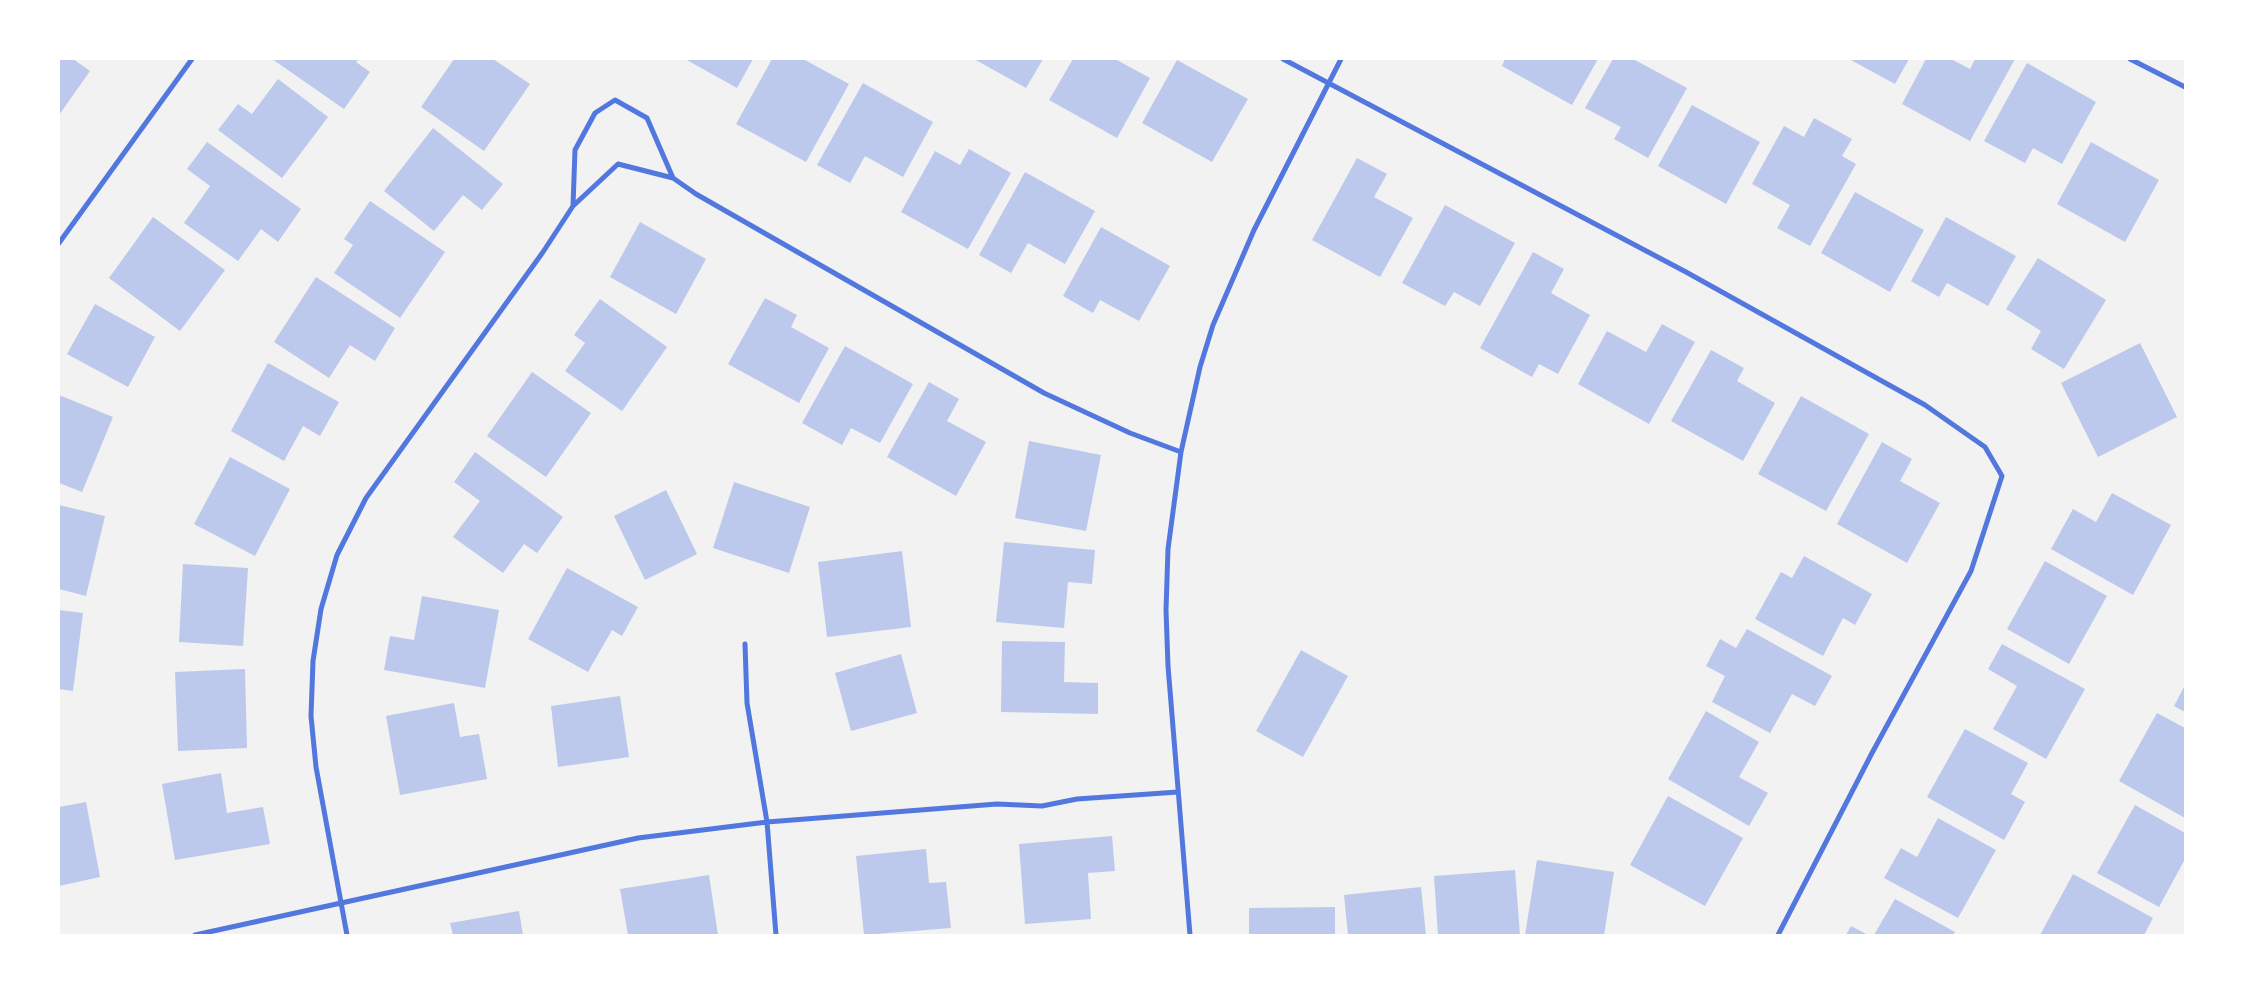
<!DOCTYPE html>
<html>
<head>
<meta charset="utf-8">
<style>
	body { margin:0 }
	#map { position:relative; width:2244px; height:994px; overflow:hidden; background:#f2f2f2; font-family:Literata,serif }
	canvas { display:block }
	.frame { position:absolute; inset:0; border:60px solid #fff; pointer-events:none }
</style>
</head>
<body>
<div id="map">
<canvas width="2244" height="994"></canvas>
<div class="frame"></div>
</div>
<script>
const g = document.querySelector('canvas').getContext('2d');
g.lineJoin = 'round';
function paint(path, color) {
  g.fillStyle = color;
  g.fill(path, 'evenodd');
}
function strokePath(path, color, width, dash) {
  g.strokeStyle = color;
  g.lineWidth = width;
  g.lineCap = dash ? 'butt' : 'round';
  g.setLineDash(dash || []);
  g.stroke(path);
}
paint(new Path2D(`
	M59,59H73L90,71L59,115Z
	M272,59H359L356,62L370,72L344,109Z
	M454,59H493L530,84L484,151L421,107Z
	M685,59H753L737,88Z
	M772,59H803L849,84L806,162L736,124Z
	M974,59H1043L1026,88Z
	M1073,59H1115L1150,78L1117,138L1049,100Z
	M1505,59H1598L1572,105L1502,66Z
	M1613,59H1633L1687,88L1648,158L1614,139L1621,127L1585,108Z
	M1849,59H1909L1895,84Z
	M1926,59H1951L1970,69L1975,59H2015L1970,141L1902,104Z
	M1177,60L1248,99L1212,162L1142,123Z
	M2027,63L2096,102L2062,164L2033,148L2025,163L1984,141Z
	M278,79L328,117L282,178L218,130L238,104L252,114Z
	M863,83L933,122L903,177L865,156L850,183L817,165Z
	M1692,105L1760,142L1726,204L1658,166Z
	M1814,118L1852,139L1842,156L1856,164L1810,246L1777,228L1790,205L1752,184L1784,126L1804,137Z
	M433,128L503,184L482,210L463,195L434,231L384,191Z
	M207,142L301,209L278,242L261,229L238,261L184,223L210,186L187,169Z
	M2091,142L2159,180L2125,242L2057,204Z
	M969,149L1011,173L968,249L901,212L935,151L960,165Z
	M1357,158L1387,174L1374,197L1413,218L1380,277L1312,240Z
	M1025,172L1095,211L1065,264L1028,243L1011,273L979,255Z
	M1855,192L1924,230L1890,292L1821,253Z
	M370,201L445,252L400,318L334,273L353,245L344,239Z
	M1445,205L1515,243L1480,306L1454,292L1445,306L1402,283Z
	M153,217L225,270L180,331L109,278Z
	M1946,217L2016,256L1988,306L1947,283L1939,297L1911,281Z
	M640,222L706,259L676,314L610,277Z
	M1101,227L1170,266L1139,321L1100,300L1093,313L1063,296Z
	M1533,252L1564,269L1551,293L1590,315L1558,374L1539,364L1532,377L1480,348Z
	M2038,258L2106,300L2064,369L2031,349L2041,331L2006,309Z
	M316,277L395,328L375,361L350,345L329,378L274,342Z
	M765,298L797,315L791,327L829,348L799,403L728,364Z
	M600,299L667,347L622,411L565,371L585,343L574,335Z
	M95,304L155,337L128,387L67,354Z
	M1662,324L1695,342L1649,424L1578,384L1607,331L1646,352Z
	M2140,343L2177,417L2098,457L2061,383Z
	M845,346L913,384L880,443L851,428L842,445L802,423Z
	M1711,350L1744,368L1737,381L1775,403L1743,461L1671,421Z
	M268,363L339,402L320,436L303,426L284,461L231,431Z
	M532,372L591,413L546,477L487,436Z
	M929,382L959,399L947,421L986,442L956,496L887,457Z
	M59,395L113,417L82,492L59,483Z
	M1801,396L1869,434L1826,511L1758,474Z
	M1029,441L1101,455L1086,531L1015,518Z
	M1882,442L1912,459L1900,481L1940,503L1907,563L1837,524Z
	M475,452L563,517L537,553L524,544L503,573L453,537L480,501L454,482Z
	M230,457L290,489L255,556L194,524Z
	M734,482L810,507L789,573L713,548Z
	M666,490L697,554L645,580L614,516Z
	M2112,493L2171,525L2133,595L2051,549L2073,509L2096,522Z
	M59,505L105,516L86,596L59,589Z
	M1004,542L1095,550L1092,584L1068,582L1064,628L996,622Z
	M902,551L911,627L827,637L818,562Z
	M1804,556L1872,594L1855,625L1843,618L1823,656L1755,619L1781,572L1792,578Z
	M2045,561L2107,596L2069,664L2007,629Z
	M183,564L248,568L243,646L179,642Z
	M567,568L638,607L622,636L612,630L588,672L528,639Z
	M422,596L499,610L485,688L384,670L390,636L414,640Z
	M59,610L83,613L73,691L59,689Z
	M1747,629L1832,676L1815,706L1792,694L1770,733L1712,702L1725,676L1706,666L1720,639L1736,648Z
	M1002,641L1065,642L1064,682L1098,683V714L1001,712Z
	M2002,644L2085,689L2046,759L1993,729L2017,686L1988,669Z
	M1301,650L1348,676L1303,757L1256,731Z
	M901,654L917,713L851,731L835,673Z
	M245,669L247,748L178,751L175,672Z
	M2185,685V712L2174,706Z
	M620,696L629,757L558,767L551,706Z
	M454,703L460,737L479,734L487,779L400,795L386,716Z
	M1706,711L1759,742L1739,777L1768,793L1749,826L1668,779Z
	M2157,713L2185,728V818L2119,781Z
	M1965,729L2028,763L2011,794L2025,802L2004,840L1927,797Z
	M221,773L227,813L263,807L270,844L175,860L162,784Z
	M1668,796L1743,838L1705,906L1630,865Z
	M86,802L100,877L59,886V807Z
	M2135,805L2185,833V859L2159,907L2097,873Z
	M1938,818L1996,850L1958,918L1884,878L1901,848L1917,857Z
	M1112,836L1115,871L1088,873L1091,919L1025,924L1019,844Z
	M926,849L929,883L946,882L951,928L864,935L856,856Z
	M1537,860L1614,872L1604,935H1525Z
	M1515,870L1520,935H1438L1434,876Z
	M2073,874L2153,918L2144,935H2040Z
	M709,875L718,935H628L620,889Z
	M1421,887L1426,935H1348L1344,895Z
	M1895,899L1955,932L1953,935H1874Z
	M1335,907V935H1249V908Z
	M519,911L523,935H453L450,923Z
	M1851,926L1868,935H1846Z`), '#bdc9ec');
strokePath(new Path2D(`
	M1283,59L1686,272L1925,405L1985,447L2002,476L1971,571L1872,753L1778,935
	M2130,59L2185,87
	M573,206L575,150L595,113L615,100L647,118L673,178
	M59,243L192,59
	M745,644L747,703L767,822L776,935
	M195,935L638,838L767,822L997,804L1042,806L1077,799L1178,792
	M347,935L316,767L311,716L313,661L321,609L337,555L366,498L543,252L573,206L618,164L673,178L696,194L1044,393L1130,433L1181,452
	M1190,935L1168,666L1166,610L1168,549L1181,452L1200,367L1213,325L1254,230L1341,59`), '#5277de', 5);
</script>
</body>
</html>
